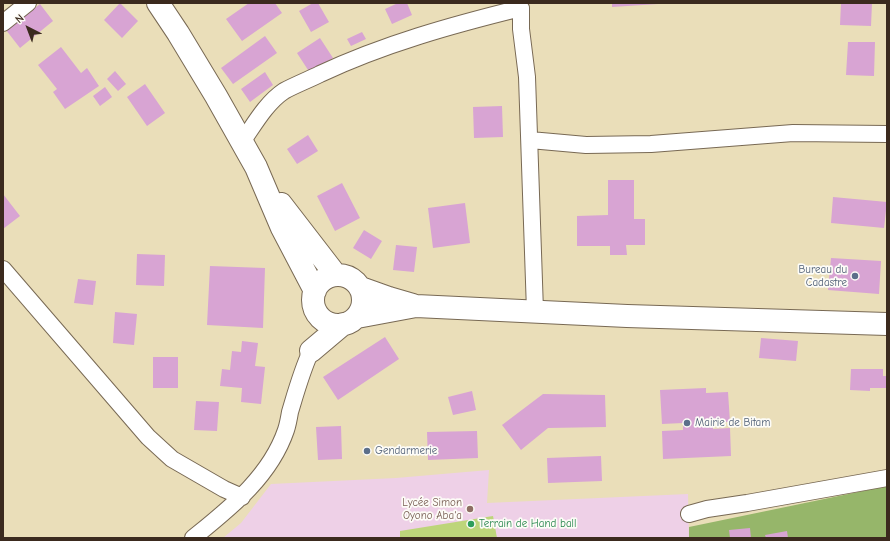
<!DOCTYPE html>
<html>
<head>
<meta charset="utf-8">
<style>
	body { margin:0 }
	#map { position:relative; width:890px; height:541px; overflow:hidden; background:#eadeb9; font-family:"Comic Neue",sans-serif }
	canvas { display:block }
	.frame { position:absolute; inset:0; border:4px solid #3b2a1e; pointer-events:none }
	.north { position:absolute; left:8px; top:8px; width:40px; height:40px; -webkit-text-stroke:3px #fdfcf7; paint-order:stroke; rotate:318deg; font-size:11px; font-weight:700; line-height:16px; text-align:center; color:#3b2a1e }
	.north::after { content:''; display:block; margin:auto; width:14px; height:18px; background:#3b2a1e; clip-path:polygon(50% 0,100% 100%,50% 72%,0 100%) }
</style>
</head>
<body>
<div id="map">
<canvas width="890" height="541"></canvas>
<div class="frame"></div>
<div class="north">N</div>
</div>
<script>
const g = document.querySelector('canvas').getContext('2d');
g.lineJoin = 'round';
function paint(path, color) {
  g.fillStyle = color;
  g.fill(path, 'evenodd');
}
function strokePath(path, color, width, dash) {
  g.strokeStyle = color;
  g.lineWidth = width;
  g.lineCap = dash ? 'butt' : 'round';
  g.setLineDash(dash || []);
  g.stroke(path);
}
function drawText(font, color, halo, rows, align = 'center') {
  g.font = font + ' "Comic Neue",sans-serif';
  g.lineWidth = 3.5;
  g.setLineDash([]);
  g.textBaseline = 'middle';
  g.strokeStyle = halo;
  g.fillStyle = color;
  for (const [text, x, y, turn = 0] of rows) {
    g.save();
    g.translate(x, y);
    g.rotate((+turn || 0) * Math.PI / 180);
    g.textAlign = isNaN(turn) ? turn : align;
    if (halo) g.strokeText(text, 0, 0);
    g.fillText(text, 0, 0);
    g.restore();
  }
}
paint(new Path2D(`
	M489,470L487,503L688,494L689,538H223L241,523L271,484L396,478Z`), '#eed0e7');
paint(new Path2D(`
	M493,516L497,538H400V531Z`), '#bdd57a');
paint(new Path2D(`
	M887,486V538H689V527Z`), '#96b66a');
paint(new Path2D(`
	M120,3L138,21L122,38L104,20Z
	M249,3H275L282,13L242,41L226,19Z
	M313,3H318L329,22L311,32L299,11Z
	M398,3H407L412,15L392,24L385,9Z
	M612,3H658V4L612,7Z
	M841,3H872L871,26L840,25Z
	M40,4L53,21L20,48L6,30Z
	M362,32L366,39L351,46L347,39Z
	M265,36L277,53L233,84L221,68Z
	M320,38L333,58L310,73L297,53Z
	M848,42H875L874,76L846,75Z
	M61,47L81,73L87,68L99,86L65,109L53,92L57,89L38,65Z
	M115,71L126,84L118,91L107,79Z
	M265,72L273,85L250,102L241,89Z
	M145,84L165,113L147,126L127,97Z
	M105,87L112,97L100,106L93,96Z
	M502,106L503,137L474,138L473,107Z
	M308,135L318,151L297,164L287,149Z
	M608,180H634V219H645V245H626L627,255H610V246H577V216L608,215Z
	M342,183L360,218L335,231L317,196Z
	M3,194L20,216L3,229Z
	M833,197L887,202L884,228L831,223Z
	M465,203L470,243L433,248L428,208Z
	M364,230L382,241L371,259L353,248Z
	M396,245L417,247L414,272L393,270Z
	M137,254L165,255L164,286L136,285Z
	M831,258L881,261L879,294L828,290Z
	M210,266L265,268L263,328L207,325Z
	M78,279L96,281L93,305L74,303Z
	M115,312L137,314L134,345L113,343Z
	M385,337L399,359L338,400L323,377Z
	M761,338L798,341L796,361L759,358Z
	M242,341L258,343L255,366L265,367L261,404L241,402L242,388L220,386L222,369L230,370L232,351L241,352Z
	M153,357H178V388H153Z
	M851,369H883V376H887V388H870V391L850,390Z
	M706,388V393L728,392L730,422H713V429L730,428L731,456L663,459L662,431L683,430V423L662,424L660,390Z
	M472,391L476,410L453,415L448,397Z
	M543,394L605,395L606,427L548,428L521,450L502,425Z
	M196,401L219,402L217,431L194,430Z
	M341,426L342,459L318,460L316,427Z
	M477,431L478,458L428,460L427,432Z
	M601,456L602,481L548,483L547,458Z
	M750,528L751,538H730L729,530Z
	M787,531L788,538H766L765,535Z`), '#d8a4d3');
const street = new Path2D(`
	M3,23L28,3
	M530,140L586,145L651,144L793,133L887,134
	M242,142C254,125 266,103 284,91C295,85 308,80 320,74C384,44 452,25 521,8V29L527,77L535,311
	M3,269L148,437L172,459L224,489L242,497
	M689,514L707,509L747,503L887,478
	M193,538C230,508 270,477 286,430C288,424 289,418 290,412C296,392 302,370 311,351`);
const highway = new Path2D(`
	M158,3L178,33L216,96L256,167L282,228L315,291
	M281,204L335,274
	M313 300a25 25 0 1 1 50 0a25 25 0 1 1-50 0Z
	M361,288L389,298L413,305
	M357,317L416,306L627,316L887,324
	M311,351L343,324`);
strokePath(street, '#786954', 18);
strokePath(highway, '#786954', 24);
strokePath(street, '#fff', 16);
strokePath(highway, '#fff', 22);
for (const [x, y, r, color] of [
	[855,276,4,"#5c6f8a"],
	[687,423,4,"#5c6f8a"],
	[367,451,4,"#5c6f8a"],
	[470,509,4,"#8d6e63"],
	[471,524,4,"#2e9e5b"]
]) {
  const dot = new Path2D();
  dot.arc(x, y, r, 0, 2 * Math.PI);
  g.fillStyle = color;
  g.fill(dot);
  strokePath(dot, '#fdfcf7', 1.5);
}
drawText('11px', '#4e5e75', '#fdfcf7', [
	["Bureau du",847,270,"right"],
	["Cadastre",847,283,"right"],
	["Mairie de Bitam",695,423],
	["Gendarmerie",375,451]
], 'left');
drawText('11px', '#785e54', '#fdfcf7', [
	["Lycée Simon",462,503],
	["Oyono Aba'a",462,516]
], 'right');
drawText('11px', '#27864d', '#fdfcf7', [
	["Terrain de Hand ball",479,524]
], 'left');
</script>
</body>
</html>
